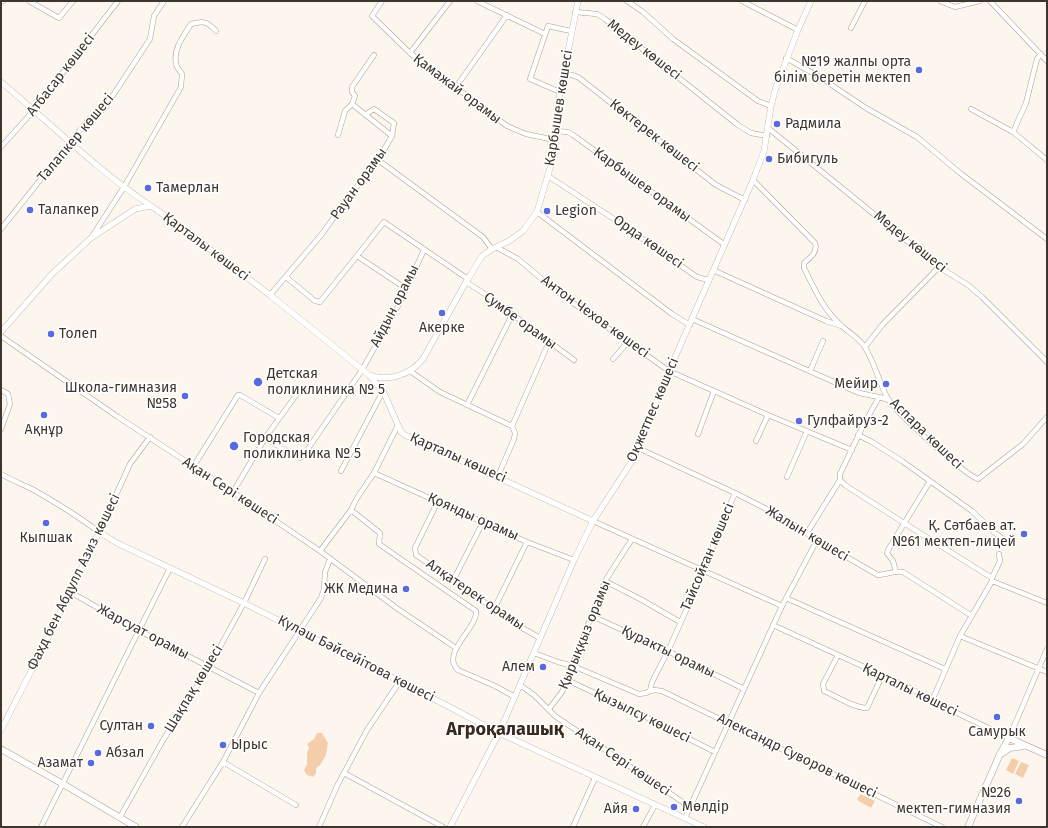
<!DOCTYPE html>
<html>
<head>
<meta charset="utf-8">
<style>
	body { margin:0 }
	#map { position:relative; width:1048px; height:828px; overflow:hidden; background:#fdf6ef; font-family:"Fira Sans",sans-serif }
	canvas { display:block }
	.frame { position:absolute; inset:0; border:2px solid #3d362f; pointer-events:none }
</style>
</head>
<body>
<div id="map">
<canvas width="1048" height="828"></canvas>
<div class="frame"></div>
</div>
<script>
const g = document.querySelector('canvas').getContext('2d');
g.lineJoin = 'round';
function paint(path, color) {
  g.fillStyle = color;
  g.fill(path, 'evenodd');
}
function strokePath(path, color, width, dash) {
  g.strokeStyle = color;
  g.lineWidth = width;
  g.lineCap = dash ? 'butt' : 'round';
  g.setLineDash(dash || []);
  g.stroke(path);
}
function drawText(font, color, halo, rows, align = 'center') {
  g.font = font + ' "Fira Sans",sans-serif';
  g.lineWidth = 3;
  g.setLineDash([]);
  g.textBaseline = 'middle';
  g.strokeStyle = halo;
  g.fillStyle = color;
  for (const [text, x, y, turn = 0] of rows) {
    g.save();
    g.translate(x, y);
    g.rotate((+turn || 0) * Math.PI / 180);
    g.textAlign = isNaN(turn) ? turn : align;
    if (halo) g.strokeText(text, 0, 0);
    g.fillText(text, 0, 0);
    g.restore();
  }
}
paint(new Path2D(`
	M317,733H322L328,743L326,755L320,765L316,768V773L313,777L307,775L305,772L304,770L307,765V754L309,747L307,744L314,739Z
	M1012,758L1019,761L1013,774L1006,770Z
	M1021,762L1029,765L1023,778L1015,774Z
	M860,794L875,801L871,808L857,800Z`), '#f4ceab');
const minor = new Path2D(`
	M29,1L59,18L73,1
	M382,1L372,16L410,53L507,126L526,134L555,140
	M477,1L545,34
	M627,1L643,12L673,39L747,93L758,101L771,106
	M742,1L798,30
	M940,1L955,7L980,1
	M990,1L1047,61
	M1,2L3,1
	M575,12L597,14L605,19L738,125L751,133L767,136
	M851,28L865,1
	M410,53L450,1
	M786,58L818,76L866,108L917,137L960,173L1047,239
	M564,73L578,77L716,185L745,200
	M456,87L507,15
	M560,92L530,79L548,26L571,31
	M971,109L1013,132L1047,160
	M365,115L374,109L394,123L392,136
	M768,128L939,267L968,285L982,297L1047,362
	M556,131L568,132L573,135L725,245
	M1013,132L1026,103L1037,59L1041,54
	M338,135L345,111L352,104
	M1,147L34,110L118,1
	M378,160L483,237L492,249
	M548,176L617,221L697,277L709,280
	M753,180L815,243C818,251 811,258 804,263V268C814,288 824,311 842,326C849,333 858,337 864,346C874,360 879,383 888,399C896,413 964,474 978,479L1023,444L1047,417
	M537,212L672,314L690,325
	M1,229L89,119L104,109L150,39L154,16L164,1
	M91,238L124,187L181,87L182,74C180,71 176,67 176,63C173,49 184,35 191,24C203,21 207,21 216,31
	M496,247L518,259L556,291L669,371L768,415L852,450
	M357,256L405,288
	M713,270L826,321L841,326
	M286,277L315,301L320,302L384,222L468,279
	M466,282L485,294L574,360
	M270,295L322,234L344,203L378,160L392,136L352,104L355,96L352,92V87L374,55
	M692,319L859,393L879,397
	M1,336L118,417L233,492L320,551L398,609L456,648
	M865,347L883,324L939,267
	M613,359L628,342
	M410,371L440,392L512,426
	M810,371L823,341
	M1,390L8,394L10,404L1,429
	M467,405L512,315
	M698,434L714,391
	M858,435L872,442L902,461L972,511L995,533L1006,541
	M265,438L297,457L300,458L303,456L362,370L398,306L424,250
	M756,441L768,415
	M638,448L735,493L782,517L817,540L878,575C886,575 895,570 903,572L972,616
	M193,467L238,395H240L279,418
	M341,471L383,391
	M374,473L527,542L574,560
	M1,474C11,480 22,484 32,489C55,502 78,516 99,532L130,464L150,437
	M498,476L514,439L515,433L512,426L549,342
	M787,477L807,431
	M840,480L845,485L904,523L992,578V581L1047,603
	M233,492L265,438L299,391
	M438,501L415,548L416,555L519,626L540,638
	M351,510L380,533L379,544L476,611C478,628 440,653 458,670L495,686L515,697
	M593,521L782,606
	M807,533L840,480V474L861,430L879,397L889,400
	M320,551L351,510L357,498L374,473L398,425
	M896,572L893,561L887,553L888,550L930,481
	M992,578L1000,561L999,554
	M453,581L483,522
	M605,581L642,600L680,622
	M70,592L138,630L259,693
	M786,598L945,669
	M494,609L527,542
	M592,616L668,651L744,689
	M773,625L910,688L932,701L1009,738L1047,649
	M960,636L1047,672
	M534,653L558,662L573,666L639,694L646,693L650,691L652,682L668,651L704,570L722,523L735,493
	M838,655L823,684L824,691C836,696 854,708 867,708L882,676
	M567,680L644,716L715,752
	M520,685L534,695L555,716L690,807
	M650,691L654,690L662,691L942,827
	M932,701L960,636L992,581
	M549,709L562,692L605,581L632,539
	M223,762L296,805
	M344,773L443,827
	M120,817L162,742L209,667L244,603L265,559
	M685,818L782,606L817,540
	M41,827L170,568
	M182,827L223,762L259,693L321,598L324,589L325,572L330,559
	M319,827L337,786L367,730L400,681
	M573,827L595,778
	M643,827L655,805`);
const tertiary = new Path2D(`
	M1,82C51,124 97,170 151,206
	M1,332L52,274L91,238L135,209L151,206L174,222L270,295L369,375L383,391L401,432L405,435L593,521
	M370,375C389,382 410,375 423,359L466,282L482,256L492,249L509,241L523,231L537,212L555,151L560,92L578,1
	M1,730L48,638L99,532L117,543L244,603L421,692L499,733L704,827
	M450,827L499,733L574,560L593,521L634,458L669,371L753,180L764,151L771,106L776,87L798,30L811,1`);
const secondary = new Path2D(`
	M1,749L63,784L136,827
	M1001,754L1010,748L1024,746
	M968,827L1000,754L1009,738L1047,755`);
strokePath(minor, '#af9d8e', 5.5);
strokePath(tertiary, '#af9d8e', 6);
strokePath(secondary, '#af9d8e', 7);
strokePath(minor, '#fff', 4.5);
strokePath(tertiary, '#fff', 5.5);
strokePath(secondary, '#fff', 6);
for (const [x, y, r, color] of [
	[919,70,4,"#5969e0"],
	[777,124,4,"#5969e0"],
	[769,159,4,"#5969e0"],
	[148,188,4,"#5969e0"],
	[30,210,4,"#5969e0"],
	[547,211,4,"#5969e0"],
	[442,313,4,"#5969e0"],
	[51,334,4,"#5969e0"],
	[258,382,5,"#5969e0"],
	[886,384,4,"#5969e0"],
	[185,396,4,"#5969e0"],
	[44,415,4,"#5969e0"],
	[799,421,4,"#5969e0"],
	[234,446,5,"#5969e0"],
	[46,523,4,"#5969e0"],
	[1024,534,4,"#5969e0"],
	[406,589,4,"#5969e0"],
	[543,667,4,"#5969e0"],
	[997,717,4,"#5969e0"],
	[151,726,4,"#5969e0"],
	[223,745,4,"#5969e0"],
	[98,753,4,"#5969e0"],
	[91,763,4,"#5969e0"],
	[1019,801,4,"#5969e0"],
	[674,807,4,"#5969e0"],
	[636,809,4,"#5969e0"]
]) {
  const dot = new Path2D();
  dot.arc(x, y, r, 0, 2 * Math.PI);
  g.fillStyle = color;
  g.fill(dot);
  strokePath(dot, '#fff', 1.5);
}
drawText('14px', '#3d362f', '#fff', [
	["Медеу көшесі",644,50,38],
	["Атбасар көшесі",61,75,-52],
	["Қамажай орамы",457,89,37],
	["Карбышев көшесі",559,108,-81],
	["Көктерек көшесі",654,136,38],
	["Талапкер көшесі",76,138,-50],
	["Рауан орамы",359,184,-54],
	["Карбышев орамы",642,185,36],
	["Орда көшесі",648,242,35],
	["Медеу көшесі",910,242,39],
	["Қарталы көшесі",206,247,37],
	["Айдын орамы",395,306,-63],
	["Антон Чехов көшесі",595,317,36],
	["Сумбе орамы",520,321,36],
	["Оқжетпес көшесі",653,410,-67],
	["Аспара көшесі",926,434,44],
	["Қарталы көшесі",458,458,24],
	["Ақан Сері көшесі",230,491,33],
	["Қоянды орамы",473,517,24],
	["Жалын көшесі",807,534,31],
	["Тайсойған көшесі",708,557,-67],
	["Фахд бен Абдулл Азиз көшесі",74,582,-64],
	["Алқатерек орамы",475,595,34],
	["Жарсуат орамы",143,632,28],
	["Қырыққыз орамы",585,635,-68],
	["Қуракты орамы",668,652,26],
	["Күләш Бәйсейітова көшесі",356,659,27],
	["Шақпақ көшесі",194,689,-59],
	["Қарталы көшесі",910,690,26],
	["Қызылсу көшесі",642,716,26],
	["Александр Суворов көшесі",797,756,26],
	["Ақан Сері көшесі",623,762,34]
]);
drawText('14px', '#3d362f', '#fff', [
	["№19 жалпы орта",911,62,"right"],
	["білім беретін мектеп",911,78,"right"],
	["Радмила",785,124],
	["Бибигуль",777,159],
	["Тамерлан",156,188],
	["Талапкер",38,210],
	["Legion",555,211],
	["Акерке",442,328,"center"],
	["Толеп",59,334],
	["Детская",267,374],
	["поликлиника № 5",267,390],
	["Мейир",878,384,"right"],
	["Школа-гимназия",177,388,"right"],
	["№58",177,404,"right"],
	["Гулфайруз-2",807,421],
	["Ақнұр",44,430,"center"],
	["Городская",243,438],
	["поликлиника № 5",243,454],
	["Қ. Сәтбаев ат.",1016,526,"right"],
	["№61 мектеп-лицей",1016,542,"right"],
	["Кыпшак",46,538,"center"],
	["ЖК Медина",398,589,"right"],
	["Алем",535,667,"right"],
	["Султан",143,726,"right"],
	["Самурык",997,732,"center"],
	["Ырыс",231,745],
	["Абзал",106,753],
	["Азамат",83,763,"right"],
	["№26",1011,793,"right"],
	["мектеп-гимназия",1011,809,"right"],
	["Мөлдiр",682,807],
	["Айя",628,809,"right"]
], 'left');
drawText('bold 18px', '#382a1d', '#fff', [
	["Агроқалашық",505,730]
]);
</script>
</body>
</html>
